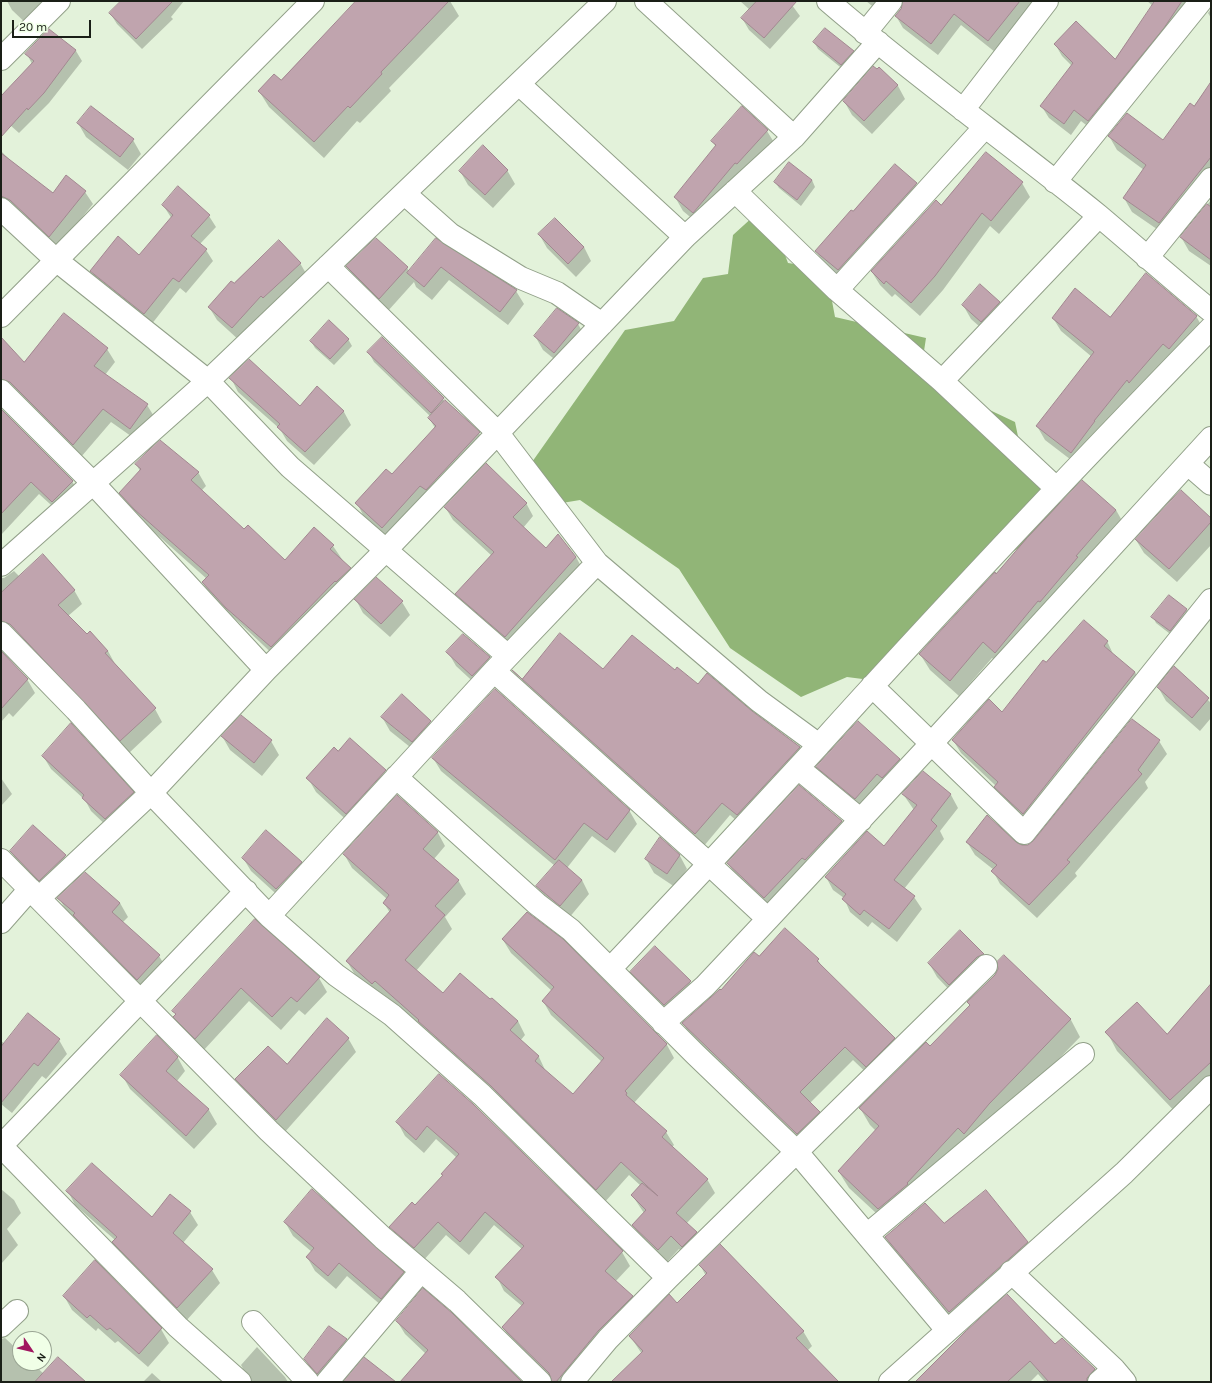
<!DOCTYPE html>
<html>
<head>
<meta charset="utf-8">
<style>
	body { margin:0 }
	#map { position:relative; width:1212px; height:1383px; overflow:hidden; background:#e3f2da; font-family:Karla,sans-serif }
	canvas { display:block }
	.frame { position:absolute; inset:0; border:2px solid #1a1f17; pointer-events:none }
	.north { position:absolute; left:12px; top:1331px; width:40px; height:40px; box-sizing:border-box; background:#f0ffe7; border:1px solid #9aa594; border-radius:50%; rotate:125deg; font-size:11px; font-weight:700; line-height:16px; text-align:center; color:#1a1f17 }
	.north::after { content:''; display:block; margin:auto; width:14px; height:18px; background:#a11760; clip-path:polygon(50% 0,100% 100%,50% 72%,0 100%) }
	.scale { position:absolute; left:12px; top:20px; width:79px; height:18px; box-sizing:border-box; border:2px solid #1a1f17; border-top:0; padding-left:5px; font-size:12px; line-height:14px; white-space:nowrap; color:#1a1f17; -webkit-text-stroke:3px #f0ffe7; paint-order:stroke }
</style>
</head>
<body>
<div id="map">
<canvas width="1212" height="1383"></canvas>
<div class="frame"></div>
<div class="north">N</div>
<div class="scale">20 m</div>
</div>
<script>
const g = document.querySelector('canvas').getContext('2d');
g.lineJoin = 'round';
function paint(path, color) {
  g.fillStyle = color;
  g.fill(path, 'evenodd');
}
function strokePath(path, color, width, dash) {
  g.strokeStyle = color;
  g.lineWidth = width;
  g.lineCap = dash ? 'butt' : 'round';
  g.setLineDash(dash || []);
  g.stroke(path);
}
paint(new Path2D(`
	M766,205L788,263L826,269L835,317L926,338L920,377L1015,422L1020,446L1062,476L1058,527L990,564L966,568L886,682L847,677L801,697L730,648L679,569L580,500L556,504L525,472L625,330L674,321L703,278L728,274L733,235Z`), '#91b577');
paint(new Path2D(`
	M7,1H54L33,30L12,10Z
	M122,1H184L171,17L173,19L142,49L117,24L110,13Z
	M358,1H450L459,16L389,88L391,91L360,123L357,121L324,158L269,107L259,91L281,82Z
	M740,1H789L800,16L770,49L749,30L742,18L750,10Z
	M866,1H895L881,13Z
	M902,1H1049L995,52L961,25L938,55L903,28L896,16L905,2Z
	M1147,1H1205L1095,132L1081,121L1071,135L1049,118L1042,107L1072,66L1062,56L1055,44L1115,61L1153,6Z
	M1211,9V18L1208,13Z
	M49,30L76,51L82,61L49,103L19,133L1,117V97L32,64L27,54Z
	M814,42L853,51L857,58L845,71L818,49Z
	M879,69L898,86L905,99L872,134L852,115L844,101Z
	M1211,84V183L1167,236L1132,212L1124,198L1144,170L1117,150L1109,136L1164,142L1194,107Z
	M78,123L133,140L141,154L128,170L86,137Z
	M767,131L775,144L701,226L683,211L675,197L716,147L712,141Z
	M1,151L12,162L53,194L66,177L85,192L93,204L57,248L1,202Z
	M986,153L1022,183L1030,197L999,234L990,226L943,290L920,316L895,294L892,297L880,285L872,272L942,207Z
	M895,165L916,184L923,196L846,281L823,263L816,251L853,213Z
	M507,170L515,184L493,208L468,185L460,171Z
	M812,180L815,187L801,206L779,188L775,182Z
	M1211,200V266L1189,251L1181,237Z
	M163,205L209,216L216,227L200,244L206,250L213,261L186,293L180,288L151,325L97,282L91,271L140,257L172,219Z
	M555,219L584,247L591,261L576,277L547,248L539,234Z
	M436,240L516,291L524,304L508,325L449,280L432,300L416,287L414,282L387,312L355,280L347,266L407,267L409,272Z
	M300,263L308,277L240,341L217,320L209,307L234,284Z
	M999,303L1007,316L989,335L971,319L963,305Z
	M557,310L578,324L586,338L563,366L543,350L535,336Z
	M64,314L107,349L115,362L105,375L147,405L155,418L138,441L111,422L81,457L1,394V351L24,363Z
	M1196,316L1204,330L1079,466L1045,440L1037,426L1092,357L1061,331L1053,318H1110Z
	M382,338L446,403L479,433L487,447L390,541L364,517L357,503L392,475L435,428L429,418L431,417L374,362L369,353Z
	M348,339L352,346L334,365L315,348L311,341Z
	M231,378L300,407L317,388L344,412L351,425L314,465L287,441L280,429L238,392Z
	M1,410L72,481L79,494L61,514L39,494L1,535Z
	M136,464L198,472L206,486L201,491L245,531L285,561L333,546L357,581L279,660L211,596L203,583L207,579L144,523L128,506L120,493L140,471Z
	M526,503L533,516L523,528L546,549L576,557L583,570L513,649L464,607L457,594L492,556L453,520L445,507Z
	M1116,510L1125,526L1004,668L992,658L959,696L930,670L920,654L997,575Z
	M1211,519V545L1177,582L1144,553L1136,540Z
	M14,571L20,577L74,590L82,604L68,616L87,636L108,651L115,664L155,709L162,722L129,753L1,636V578H4Z
	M1169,596L1187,610L1190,617L1174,637L1156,623L1153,617Z
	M356,600L402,602L410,615L390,637L363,613Z
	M560,634L603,670L675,672L751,712L800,747L807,761L745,828L730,815L703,847L521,684L516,675L522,680Z
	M1107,641L1114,656L1135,672L1142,686L1031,827L1003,801L996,786L961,753L953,740L1002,713L1047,664Z
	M1,652L27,679L35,693L13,717L9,713L1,722Z
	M448,652L489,658L497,671L481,689L456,666Z
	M1174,667L1211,703V718L1200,731L1166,701L1158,687Z
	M382,717L430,722L438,735L420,755L390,731Z
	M222,736L271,741L279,755L262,776L230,750Z
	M1159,741L1167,754L1145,782L1148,788L1075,873L1077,876L1037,918L1000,884L993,871L994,870L975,855L967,842L1015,843L1022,846H1028Z
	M338,752L385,771L393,784L354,827L316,792L308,778Z
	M43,756L133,793L141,806L113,832L91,811L85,800L51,769Z
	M433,758L629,810L637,824L615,853L592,836L567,868L582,880L589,894L568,919L545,900L537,886L555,866L441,771Z
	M899,759L911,780L867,819L829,787L817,767Z
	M923,773L951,795L958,808L940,831L944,839L904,889L914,897L922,909L897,942L872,922L868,927L850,912L844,898L833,890L826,877L884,847L914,810L903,794Z
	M1,778L12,794L1,806Z
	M799,786L842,821L853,842L776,918L740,884L728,863Z
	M397,796L438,833L445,846L434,859L458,880L466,894L445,917L452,929L416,971L443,995L490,1001L518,1021L525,1035L520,1041L539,1057L546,1072L573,1096L602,1062L551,1015L543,1001L552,991L511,953L503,940H562L667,1045L674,1058L634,1103L666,1132L674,1145L672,1147L707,1179L715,1193L686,1224L696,1233L704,1246L690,1260L679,1249L666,1263L641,1239L633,1225L644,1213L632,1195L641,1186L629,1175L604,1203L424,1030L383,994L380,997L355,975L347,961L390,913L384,903L387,899L352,868L344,854Z
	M33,826L65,856L73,870L47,894L19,865L11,851Z
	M660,838L680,856L687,869L675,887L654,873L646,859Z
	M243,858L301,862L309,876L285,902L251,871Z
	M59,898L120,903L128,917L122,923L159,956L167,969L145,993L82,929L78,922L67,912Z
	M255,921L319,978L327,992L305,1015L299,1010L281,1030L249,1001L203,1051L183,1030L175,1017L176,1015L174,1011Z
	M655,948L690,982L698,996L672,1018L639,985L632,972Z
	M983,954L990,968L957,998L937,977L929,963Z
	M1004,956L1071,1020L1080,1037L999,1121L889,1225L849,1188L839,1172L876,1131L870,1125L860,1108L930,1048L970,1006L968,1002L996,975Z
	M759,957L818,960L824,970L894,1038L902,1052L874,1080L853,1060L810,1103L819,1112L827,1126L805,1147L691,1037L683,1023Z
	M1211,995V1080L1181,1118L1117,1051L1107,1032L1167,1035Z
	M157,1037L178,1058L185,1071L177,1081L209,1110L217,1124L194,1149L130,1089L122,1075Z
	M348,1038L356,1052L284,1133L244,1093L236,1079L287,1066Z
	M59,1040L67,1054L46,1079L42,1076L12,1113L1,1104V1041L5,1044Z
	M439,1075L622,1252L630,1266L615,1282L632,1297L640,1310L575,1382H553L511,1341L503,1327L522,1306L504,1291L497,1277L522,1249L494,1225L469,1255L446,1235L423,1261L399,1241L391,1227L415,1206L444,1176L457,1158L436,1139L424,1153L405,1136L398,1123Z
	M1,1189L14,1200L21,1213L7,1229L18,1245L1,1264Z
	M68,1191L152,1218L190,1212L198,1225L183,1243L212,1270L220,1283L186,1321L121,1255L113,1242L115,1240L75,1205Z
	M285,1222L403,1273L411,1286L389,1312L347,1276L336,1289L315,1271L307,1257L312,1252L293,1236Z
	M944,1225L1027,1243L1037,1259L959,1328L895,1253L886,1237Z
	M700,1265L803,1331L812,1346L807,1351L837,1382H612L642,1354L630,1336L677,1304L706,1276Z
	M64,1296L161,1329L169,1343L148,1367L118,1341L115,1343L98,1328L96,1331L72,1310Z
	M397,1321L521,1382H402L426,1354L405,1334Z
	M5,1338L20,1352V1363H32L44,1374L85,1382H1V1339Z
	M346,1340L354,1353L321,1382L313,1373L305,1359Z
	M1055,1346L1095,1369L1102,1382H1045L1038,1374L1030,1382H918Z
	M257,1347L285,1377L288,1382H252L248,1378L241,1365Z
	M152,1373L162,1382H143Z`), '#0003');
const building = new Path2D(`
	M121,1H173L136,39L109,13Z
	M356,1H449L381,72L382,74L350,108L348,106L314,142L258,91L274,74L281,80Z
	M757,1H797L764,38L741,18Z
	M903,1H1020L988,41L954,14L931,44L895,16L901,9Z
	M1155,1H1182L1164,28L1088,121L1074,110L1064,124L1040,106L1073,63L1054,44L1076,21L1115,59Z
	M825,28L854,51L841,65L813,42Z
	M49,29L76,50L44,93L28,110L27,108L1,137V96L34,61L25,54Z
	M873,66L877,69L879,67L898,85L864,121L843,101Z
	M1211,82V157L1159,223L1123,198L1146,165L1108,136L1127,113L1163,140L1190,103L1194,106Z
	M91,106L134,139L120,157L77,123Z
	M742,106L768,130L737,164L735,163L693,213L674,197L716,145L711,141Z
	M483,145L508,170L485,195L459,171Z
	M986,152L1023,182L991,221L982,213L935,276L911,303L886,281L884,284L871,271L936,200L941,205Z
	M1,153L53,193L66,175L86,191L49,237L10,200L1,196Z
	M789,162L812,180L797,200L774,182Z
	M895,164L917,183L838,270L815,251L851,210L853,211Z
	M178,186L210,215L191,236L207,249L179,282L173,278L144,314L90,271L118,236L139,255L173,215L162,205Z
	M1207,204L1211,207V260L1180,237Z
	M555,218L584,247L568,264L538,234Z
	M376,238L408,267L379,299L346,266Z
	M436,238L517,290L500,312L441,267L424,287L407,273Z
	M279,240L301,263L263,298L261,296L232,328L208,307L231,281L234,283Z
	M1146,273L1197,316L1169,349L1163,344L1129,383L1127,380L1094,421H1095L1071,453L1036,426L1094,352L1052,318L1075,288L1110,317Z
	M980,284L1000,302L981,322L962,305Z
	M557,308L579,323L554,353L534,336Z
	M64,313L108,348L94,366L148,404L130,429L103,409L73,445L10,382L1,379V337L24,362Z
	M329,320L349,339L330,359L310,341Z
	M382,337L444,398L431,413L367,352Z
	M249,359L300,406L317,386L344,411L305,452L277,427L280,424L229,378Z
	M445,400L480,432L426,490L420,486L382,528L355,503L386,469L392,474L436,426L428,418Z
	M1,409L73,481L52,502L31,482L1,514Z
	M160,440L199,472L191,480L244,529L248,525L285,560L314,527L334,545L330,549L351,568L336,582L335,581L271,647L226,608L202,582L209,575L135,510L119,493L141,469L135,464Z
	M486,463L527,503L513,517L546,548L558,534L576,557L505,637L455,594L494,552L444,507Z
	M1082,480L1116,510L1076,556L1078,557L1040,602L1038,601L995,653L983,642L950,681L919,654L995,572L996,574L1027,538Z
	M1181,490L1211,518V522L1169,569L1135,539Z
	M43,554L75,590L58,605L87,634L90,631L108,651L105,653L156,708L120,741L10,624L1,621V593Z
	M376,577L403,601L381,624L354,599Z
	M1169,595L1187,609L1170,631L1151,617Z
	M1084,620L1108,641L1104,646L1135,672L1023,814L994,787L998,782L952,740L989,699L1002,712L1043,660L1046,662Z
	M560,633L603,669L632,635L675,670L677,667L698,684L707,673L752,711L800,747L737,815L722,803L695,834L512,670L522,679Z
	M463,634L490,657L472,676L446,652Z
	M1,651L28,679L1,709Z
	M1174,666L1209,698L1192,718L1157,687Z
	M495,689L630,810L607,840L584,823L555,860L432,758Z
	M402,694L431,721L412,742L381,717Z
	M241,715L272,740L254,763L221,736Z
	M1132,719L1160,740L1138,770L1142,774L1067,860L1070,862L1029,905L991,871L997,865L966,842L987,815L1016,842L1022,845H1028L1033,841Z
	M858,721L900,759L882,778L877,774L855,799L816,767Z
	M71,723L134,792L105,819L82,798L84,795L42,756Z
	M350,738L386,770L346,814L306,778L334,747L338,751Z
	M923,771L951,794L931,820L937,826L894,880L915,896L889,929L864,910L860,915L842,899L846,894L825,877L867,831L884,846L917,805L902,794Z
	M799,785L842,821L805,860L802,858L764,898L727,863Z
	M397,795L438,832L423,849L459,880L435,906L445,915L405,960L443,993L460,973L490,999L492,998L518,1021L510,1030L539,1056L535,1061L573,1094L604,1058L542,1001L554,987L502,939L527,912L563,939L667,1044L625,1091L627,1093L626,1095L667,1131L662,1137L708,1179L676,1213L697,1232L682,1247L671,1236L658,1250L632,1225L646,1210L631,1195L642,1183L658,1196L621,1162L596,1190L491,1086L418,1021L419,1020L375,981L372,984L346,961L391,910L383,903L389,895L343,854Z
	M33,825L66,855L39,881L10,851Z
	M266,830L302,862L276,889L242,858Z
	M660,837L680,855L667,874L645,859Z
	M559,860L582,880L560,906L536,886Z
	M85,872L120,903L112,912L160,955L137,980L73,915L75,913L57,898Z
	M255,919L320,977L297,1002L291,997L272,1017L241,988L195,1039L173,1017L176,1014L172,1011Z
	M785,928L819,959L817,961L895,1038L866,1067L845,1047L800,1092L820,1112L797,1134L682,1023L720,989L721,990L754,952L759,956Z
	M960,930L984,954L977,957L949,985L928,963Z
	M655,946L691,981L664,1005L630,972Z
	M1004,955L1071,1019L989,1104L964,1134L958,1128L907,1183L908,1184L878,1209L838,1171L879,1126L859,1108L926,1042L930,1046L970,1005L967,1002L995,975L998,969L997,962Z
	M1211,984V1062L1170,1100L1105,1032L1137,1002L1167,1034Z
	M28,1013L60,1039L38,1066L34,1063L1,1103V1047Z
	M327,1018L349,1038L276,1120L235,1079L268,1046L287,1064Z
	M157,1035L178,1057L166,1071L209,1109L186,1136L120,1075Z
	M439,1074L473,1104L623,1251L605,1271L633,1296L598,1331L556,1382H552L549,1373L502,1327L524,1303L495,1277L524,1246L485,1212L460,1242L438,1222L414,1248L389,1227L412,1202L415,1205L443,1175L441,1174L459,1154L427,1126L416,1140L396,1122Z
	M92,1163L152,1217L170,1194L191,1211L173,1233L213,1269L177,1308L112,1242L117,1237L66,1191Z
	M312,1189L404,1272L381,1299L339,1263L328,1276L306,1257L314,1248L284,1222Z
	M986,1190L1028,1242L949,1312L885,1237L925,1203L944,1223Z
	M720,1244L804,1331L796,1338L839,1382H611L643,1351L629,1336L669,1294L677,1303L707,1273L699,1265Z
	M95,1260L162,1328L139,1354L110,1328L107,1330L90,1315L87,1318L63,1296Z
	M423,1288L452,1313L522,1382H400L428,1350L396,1321Z
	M1007,1294L1055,1344L1062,1338L1095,1369L1087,1378V1382H1049L1030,1361L1007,1382H915L966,1331Z
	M329,1326L347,1339L317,1374L304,1359Z
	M58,1357L86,1382H35Z
	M364,1357L396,1382H343Z`);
paint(building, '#c0a4ae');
strokePath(building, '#a28790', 1);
const minor = new Path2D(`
	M646,1L794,137
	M828,1C915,76 1009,143 1098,215C1136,247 1173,280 1211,311
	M865,33L891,1
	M1,59L59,1
	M519,84L685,237
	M963,110L1047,1
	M1055,182L1201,1
	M735,191L837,290L942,381L1056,488
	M405,194L450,234L521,278L557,293L602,324
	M1,209L56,260L208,381L290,467L508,656
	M1147,258L1211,179
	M328,266L497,432L597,563L759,701L819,745C947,603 1078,465 1211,328
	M837,290L984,128
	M1,316L313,1
	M942,381L1099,216
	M1,391L92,482L266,670L385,551L685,237L794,137L878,42
	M1188,464L1211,484
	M1,565L208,381L605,1
	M1,633L76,710L151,793L269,916L336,975L392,1015L482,1095L668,1278
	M494,671L709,864L819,745
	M872,686L1024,833L1211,600
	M798,768L861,820
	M396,777L537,904L571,930L695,1054L797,1152L947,1330
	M1,860L269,1131L383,1238L457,1301L540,1382
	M39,898L151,793L266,670
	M269,916L494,671L597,563
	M1,922L30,889
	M610,969L709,864L768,919L931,744L1211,438
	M663,1023L705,986L768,919
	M1,1146L246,891
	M1,1146L178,1327L240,1382
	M867,1235L1083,1054
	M1011,1272L1114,1369L1125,1382
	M253,1322L308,1382
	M1,1326L17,1311
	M327,1382L421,1271
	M572,1382L608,1339L668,1278L986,966
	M890,1382L1124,1173L1211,1087
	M1099,1382L1114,1369`);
strokePath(minor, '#92a089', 24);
strokePath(minor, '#fff', 22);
</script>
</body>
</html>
